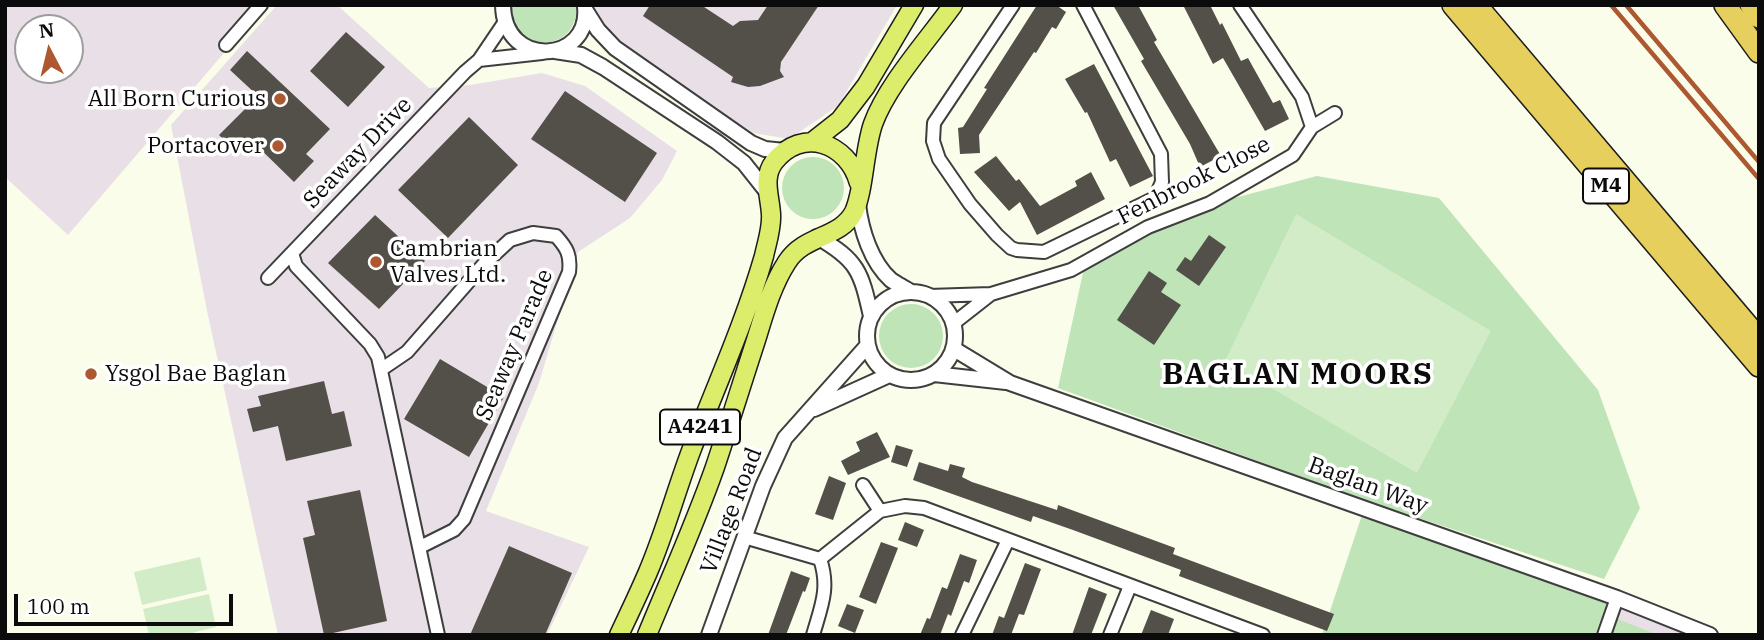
<!DOCTYPE html>
<html>
<head>
<meta charset="utf-8">
<style>
	body { margin:0 }
	#map { position:relative; width:1764px; height:640px; overflow:hidden; background:#fafdea; font-family:"IBM Plex Serif",serif }
	canvas { display:block }
	.frame { position:absolute; inset:0; border:7px solid #0b0b0b; pointer-events:none }
	.north { position:absolute; left:14px; top:14px; width:70px; height:70px; box-sizing:border-box; background:#fff; border:2px solid #9d9d9d; border-radius:50%; rotate:353deg; font-size:19px; font-weight:700; line-height:28px; text-align:center; color:#0b0b0b }
	.north::after { content:''; display:block; margin:auto; width:24px; height:32px; background:#ad5830; clip-path:polygon(50% 0,100% 100%,50% 72%,0 100%) }
	.scale { position:absolute; left:14px; top:594px; width:219px; height:32px; box-sizing:border-box; border:4px solid #0b0b0b; border-top:0; padding-left:9px; font-size:21px; line-height:24px; white-space:nowrap; color:#0b0b0b; -webkit-text-stroke:5px #fff; paint-order:stroke }
</style>
</head>
<body>
<div id="map">
<canvas width="1764" height="640"></canvas>
<div class="frame"></div>
<div class="north">N</div>
<div class="scale">100 m</div>
</div>
<script>
const g = document.querySelector('canvas').getContext('2d');
g.lineJoin = 'round';
function paint(path, color) {
  g.fillStyle = color;
  g.fill(path, 'evenodd');
}
function strokePath(path, color, width, dash) {
  g.strokeStyle = color;
  g.lineWidth = width;
  g.lineCap = dash ? 'butt' : 'round';
  g.setLineDash(dash || []);
  g.stroke(path);
}
function drawText(font, color, halo, rows, align = 'center') {
  g.font = font + ' "IBM Plex Serif",serif';
  g.lineWidth = 7;
  g.setLineDash([]);
  g.textBaseline = 'middle';
  g.strokeStyle = halo;
  g.fillStyle = color;
  for (const [text, x, y, turn = 0] of rows) {
    g.save();
    g.translate(x, y);
    g.rotate((+turn || 0) * Math.PI / 180);
    g.textAlign = isNaN(turn) ? turn : align;
    if (halo) g.strokeText(text, 0, 0);
    g.fillText(text, 0, 0);
    g.restore();
  }
}
paint(new Path2D(`
	M5,5H265L68,235L5,177ZM28,28H70V70H28Z
	M277,5H337L429,88L470,85L542,73L585,86L677,151L662,180L630,218L578,252L539,383L486,511L589,547L547,635H278L207,311L171,125Z
	M551,5H897L838,106L789,139L754,133L615,48Z
	M1617,598L1710,635H1608Z`), '#e9dfe6');
paint(new Path2D(`
	M512,5H576C580,54 511,56 512,5Z
	M782 188a31 31 0 1 1 62 0a31 31 0 1 1-62 0Z
	M1317,176L1439,198L1598,390L1640,508L1604,579L1367,501L1058,388L1084,268L1146,230L1208,205Z
	M879 336a32 32 0 1 1 64 0a32 32 0 1 1-64 0Z
	M1362,515L1608,600L1595,635H1322Z
	M1610,616L1658,635H1606Z`), '#bee4b7');
paint(new Path2D(`
	M1296,214L1491,331L1417,473L1225,361Z
	M200,557L207,590L142,605L134,572Z
	M209,594L216,627L184,635H149L143,609Z`), '#d3ecc8');
paint(new Path2D(`
	M650,5H701L733,26L740,21L758,20L768,5H819L781,62L780,71L784,77L760,86L748,87L731,82L733,77L643,16Z
	M1037,5H1056L1066,12L1056,29L1052,27L1036,53L1034,52L979,135L980,153L960,154L958,128L963,127L987,89L984,88Z
	M1113,5H1138L1157,40L1154,42L1221,156L1200,167L1190,144L1141,61L1144,59Z
	M1183,5H1210L1220,25L1222,23L1241,61L1248,58L1273,103L1280,100L1289,119L1265,131L1223,58L1213,64Z
	M346,32L385,67L348,107L310,71Z
	M247,51L330,129L306,154L314,161L294,182L250,139L237,153L219,135L258,96L230,70Z
	M1094,64L1153,176L1130,187L1116,159L1110,162L1087,112L1085,113L1065,79Z
	M565,91L657,153L625,202L531,139Z
	M469,117L518,165L448,238L398,190Z
	M996,156L1016,181L1019,179L1040,206L1077,186L1075,181L1091,172L1105,199L1037,235L1020,202L1009,211L974,172Z
	M375,215L425,261L379,309L328,263Z
	M1209,235L1226,247L1199,286L1176,270L1185,257L1191,261Z
	M1149,271L1167,283L1161,292L1181,305L1154,345L1117,320Z
	M440,359L504,397L469,457L404,419Z
	M324,381L332,414L344,411L352,446L286,461L278,426L253,432L247,409L261,406L258,396Z
	M877,432L890,457L848,475L841,461L860,451L856,442Z
	M896,445L913,450L907,467L891,462Z
	M919,462L948,471L950,464L965,468L962,477L972,482L1057,510L1058,505L1175,548L1173,554L1334,614L1327,631L1179,576L1181,570L1073,530L1033,516L1031,522L913,480Z
	M829,476L846,483L833,520L815,514Z
	M360,490L387,621L324,635L303,538L315,535L307,501Z
	M905,522L924,530L917,547L898,540Z
	M881,542L898,548L876,604L859,597Z
	M509,546L572,573L545,635H470Z
	M960,554L977,560L969,583L964,581L951,616L948,614L940,635H920L927,618L930,619L942,587L947,589Z
	M1025,563L1041,569L1024,615L1019,614L1011,635H992L999,616L1004,618Z
	M791,571L810,578L805,592L803,591L786,635H768Z
	M1089,587L1107,594L1091,635H1072Z
	M847,604L864,610L855,633L838,626Z
	M1151,610L1174,619L1168,635H1141Z`), '#525048');
const minor = new Path2D(`
	M1013,5L934,123L933,141L939,159L970,204L997,235L1011,248L1017,250L1044,252L1155,198L1162,182L1161,154L1083,5
	M504,23L479,60L542,53
	M226,45L261,5
	M1312,127L1335,113
	M292,253L296,266L370,344L378,357L438,635
	M268,278L465,72L479,60
	M929,296L991,294L1071,270L1148,227L1210,203L1293,155L1312,127L1302,97L1240,5
	M954,323L991,294
	M382,369L407,352L484,264L510,240L533,233L556,236C567,248 571,255 569,272L464,519L454,530L420,547
	M863,485L880,511
	M744,537L820,559L880,511L905,506L924,508L1263,635
	M813,635C821,607 830,588 820,559
	M962,635L1008,540
	M1110,635L1130,586
	M1604,635L1617,598`);
const tertiary = new Path2D(`
	M503,5C504,70 591,63 585,7
	M586,11L598,30L615,48L751,143L765,149L785,151
	M555,51L581,55L603,67L717,142L744,163L767,192
	M858,204C861,230 871,262 891,280C897,284 905,288 911,292
	M817,237C858,260 861,272 871,316
	M867 336a44 44 0 1 1 88 0a44 44 0 1 1-88 0Z
	M954,349L1010,383L1617,598L1710,635
	M934,374L1006,382
	M814,409L889,375
	M709,635L763,486L785,438L867,346`);
const primary = new Path2D(`
	M812,142L840,120L866,86L914,5
	M619,635C629,614 639,593 648,572C665,532 676,491 691,451C716,386 745,322 764,256C767,242 772,228 771,214C770,196 762,178 774,162C802,126 848,143 859,183
	M647,635C670,579 695,524 715,467C729,425 742,383 756,340C764,314 772,285 787,262C805,234 840,239 854,212C864,191 864,150 873,124C887,85 928,40 953,5`);
const motorway = new Path2D(`
	M1453,5L1759,366
	M1476,5L1759,339
	M1725,5L1759,52
	M1751,5L1759,17`);
strokePath(minor, '#3e3e3e', 16);
strokePath(tertiary, '#3e3e3e', 18);
strokePath(primary, '#1c1c1c', 21);
strokePath(motorway, '#1c1c1c', 24);
strokePath(minor, '#fff', 12);
strokePath(tertiary, '#fff', 14);
strokePath(primary, '#dcec6b', 18);
strokePath(motorway, '#e7cf5e', 21);
strokePath(new Path2D(`
	M1611,5L1759,179
	M1626,5L1759,162`), '#ad5830', 4.5);
for (const [x, y, r, color] of [
	[280,99,7,"#ad5830"],
	[278,146,7,"#ad5830"],
	[376,262,7,"#ad5830"],
	[91,374,7,"#ad5830"]
]) {
  const dot = new Path2D();
  dot.arc(x, y, r, 0, 2 * Math.PI);
  g.fillStyle = color;
  g.fill(dot);
  strokePath(dot, '#fff', 2.5);
}
for (const [x, y, w] of [
	[1606,186,46],
	[700,427,80]
]) {
  const box = new Path2D();
  box.roundRect(x - w / 2, y - 17.5, w, 35, 5);
  g.fillStyle = '#fff';
  g.fill(box);
  strokePath(box, '#0b0b0b', 2);
}
drawText('bold 21px', '#0b0b0b', null, [
	["M4",1606,186],
	["A4241",700,427]
]);
drawText('23px', '#0b0b0b', '#fff', [
	["All Born Curious",266,99],
	["Portacover",264,146],
	["Cambrian",390,249,"left"],
	["Valves Ltd.",390,275,"left"],
	["Ysgol Bae Baglan",105,374,"left"]
], 'right');
drawText('23px', '#0b0b0b', '#fff', [
	["Seaway Drive",358,153,-46],
	["Fenbrook Close",1194,181,-27],
	["Seaway Parade",515,345,-67],
	["Baglan Way",1368,486,20],
	["Village Road",732,511,-69]
]);
g.letterSpacing = '2px';
drawText('bold 30px', '#0b0b0b', '#fff', [
	["BAGLAN MOORS",1298,375]
]);
g.letterSpacing = '0px';
</script>
</body>
</html>
